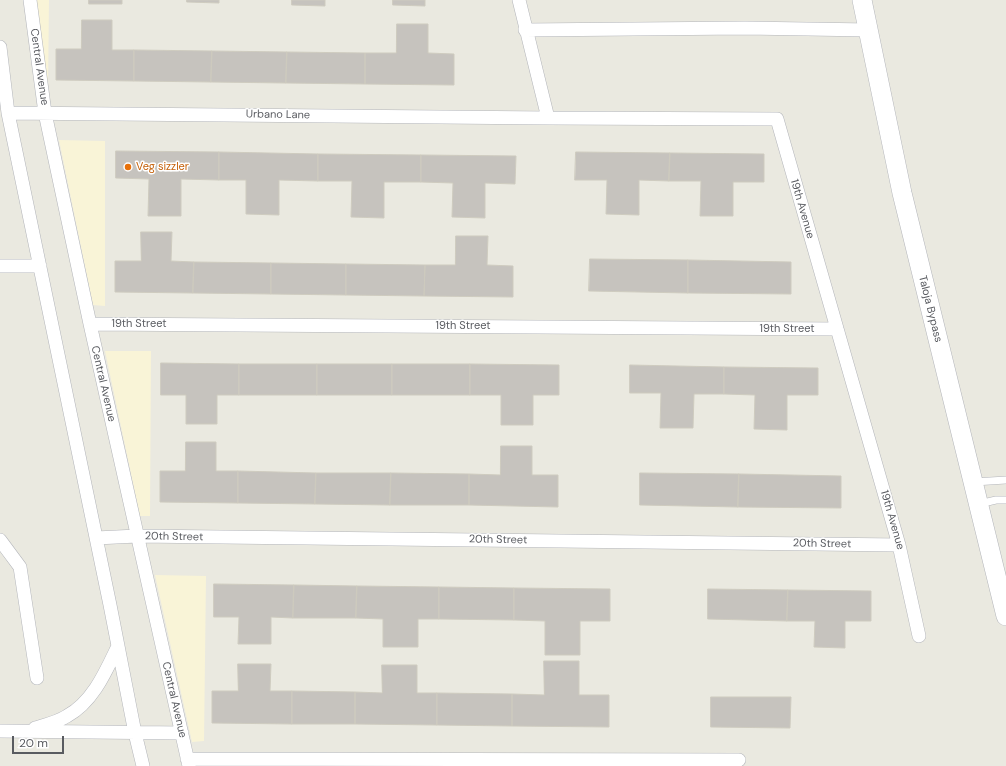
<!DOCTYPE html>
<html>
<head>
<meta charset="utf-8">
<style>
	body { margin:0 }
	#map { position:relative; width:1006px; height:766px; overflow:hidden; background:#eae9e0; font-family:"DM Sans",sans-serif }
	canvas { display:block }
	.scale { position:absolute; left:12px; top:736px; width:52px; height:18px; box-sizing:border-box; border:2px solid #595b60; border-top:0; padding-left:5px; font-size:12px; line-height:14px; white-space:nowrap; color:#595b60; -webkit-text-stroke:3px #fff; paint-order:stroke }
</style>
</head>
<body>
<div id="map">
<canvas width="1006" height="766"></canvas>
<div class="scale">20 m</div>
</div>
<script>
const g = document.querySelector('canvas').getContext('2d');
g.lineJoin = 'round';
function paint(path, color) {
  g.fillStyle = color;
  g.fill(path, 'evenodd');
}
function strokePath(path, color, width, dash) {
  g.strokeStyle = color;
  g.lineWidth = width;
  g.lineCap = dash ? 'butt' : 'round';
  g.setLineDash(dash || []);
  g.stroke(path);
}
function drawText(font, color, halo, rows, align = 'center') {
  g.font = font + ' "DM Sans",sans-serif';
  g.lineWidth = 3;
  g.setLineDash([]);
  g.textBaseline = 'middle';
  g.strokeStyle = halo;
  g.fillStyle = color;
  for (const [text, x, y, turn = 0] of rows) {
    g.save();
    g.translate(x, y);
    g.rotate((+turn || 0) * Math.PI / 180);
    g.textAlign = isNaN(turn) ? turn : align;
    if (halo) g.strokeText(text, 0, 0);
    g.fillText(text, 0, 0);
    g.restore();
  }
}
paint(new Path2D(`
	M34,0H49L48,89Z
	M59,140L105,141V306L93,305Z
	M105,351H151L150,516H140Z
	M155,575L206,576L204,741L192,742Z`), '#f9f4d7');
const building = new Path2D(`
	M89,0H122V4H89Z
	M187,0H219V3L187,2Z
	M292,0H325V6L292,5Z
	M393,0H425V6L393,5Z
	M82,20H112V50H134V81L56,80V49H81Z
	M397,24H428V53L454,54V85L365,84V53H396Z
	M134,50L212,51L211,82L134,81Z
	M212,51L287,52L286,83L211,82Z
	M287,52L365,53V84L286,83Z
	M116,151L219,152V180L181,179V216H148L149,179L116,178Z
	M219,152L318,154V181L279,180V215L246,214V180H219Z
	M576,152L670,153L669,181L639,180V215L606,214L607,180H575Z
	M670,153L764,154V182H733V216H700L701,181H669Z
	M318,154L421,155V182H384V218L351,217L352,181H318Z
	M421,155L516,156L515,184L485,183V218L452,217L453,183L421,182Z
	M141,232H172L171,261L194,262L193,293L115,292V261H141Z
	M456,236H488L487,265L513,266V297L424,296L425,265H455Z
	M590,259L688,260V293L589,291Z
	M688,260L791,262V294L688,293Z
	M194,262L271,263V294L193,293Z
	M271,263L346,264V295L271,294Z
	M346,264L425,265L424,296L346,295Z
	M161,363L239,364V395H217V424H186V395H161Z
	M239,364H317V395H239Z
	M317,364H392V395H317Z
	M392,364H470V395H392Z
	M470,364L559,365V395H533V425H501V395H470Z
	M630,365L724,367V394H694L693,428H660L661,393H630Z
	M724,367L818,368V395H787V430L754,429L755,395L724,394Z
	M186,442H216V471H238V503L160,502V471H185Z
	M501,446H532V475H558V507L469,505V474L500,475Z
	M238,471L316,473L315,504L238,503Z
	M316,473H391L390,505L315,504Z
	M391,473L469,474V505H390Z
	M640,473L739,474L738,507L640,505Z
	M739,474L841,476V508L738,507Z
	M214,584L294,585L293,618L271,617V644H238L239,617H214Z
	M294,585L357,586L356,618H293Z
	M357,586L439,587V619H418V647H383V619L356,618Z
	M439,587L514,588V620L439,619Z
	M514,588L610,589V621H580V655H545V621L514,620Z
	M708,589L788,590L787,621L708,619Z
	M788,590L871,591V621H845V648L814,647L815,621H787Z
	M544,661H579V695H609V727L512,726V694L544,695Z
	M238,664H271L270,691H292V724L212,723V691H238Z
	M382,665H417V693H437V725L355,724V692L382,693Z
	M292,691L355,692V724H292Z
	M437,693L512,694V726L437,725Z
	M711,697H791L790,728L711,727Z`);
paint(building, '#c6c3be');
strokePath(building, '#cecbbf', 1);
const lane = new Path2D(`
	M974,482L1006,480
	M979,504L996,500H1006`);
const street = new Path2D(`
	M30,0L45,113L90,324L189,766
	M519,0L548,118L777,119L899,545L919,636
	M525,30L745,28L869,30
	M0,47L8,113L110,605L135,733L143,766
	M8,113L548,118
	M0,266H40
	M90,324L837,329
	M96,538L137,536L899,545
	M0,540L20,567L37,678
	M35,728C45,725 58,722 67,716C93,702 106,671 118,646
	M0,731L182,733
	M187,759L739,760`);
const secondary = new Path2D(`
	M862,0L902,193L1006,616`);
strokePath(lane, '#b3b5ba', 8);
strokePath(street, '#b3b5ba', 14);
strokePath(secondary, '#b4b6bb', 20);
strokePath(lane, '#fff', 7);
strokePath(street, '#fff', 13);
strokePath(secondary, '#fff', 19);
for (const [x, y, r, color] of [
	[128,167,4,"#e8710a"]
]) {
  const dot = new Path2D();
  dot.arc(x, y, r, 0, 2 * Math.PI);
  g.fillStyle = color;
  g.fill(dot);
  strokePath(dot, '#fff', 1.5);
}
drawText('11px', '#595b60', '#fff', [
	["Central Avenue",39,67,82],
	["Urbano Lane",278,115,1],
	["19th Avenue",802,209,74],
	["Taloja Bypass",930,309,76],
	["19th Street",139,324],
	["19th Street",463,326],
	["19th Street",787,329],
	["Central Avenue",103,384,77],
	["19th Avenue",892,520,74],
	["20th Street",174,537,1],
	["20th Street",498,540,1],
	["20th Street",822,544,1],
	["Central Avenue",174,700,77]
]);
drawText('11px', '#c56008', '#fff', [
	["Veg sizzler",136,167]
], 'left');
</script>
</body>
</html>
